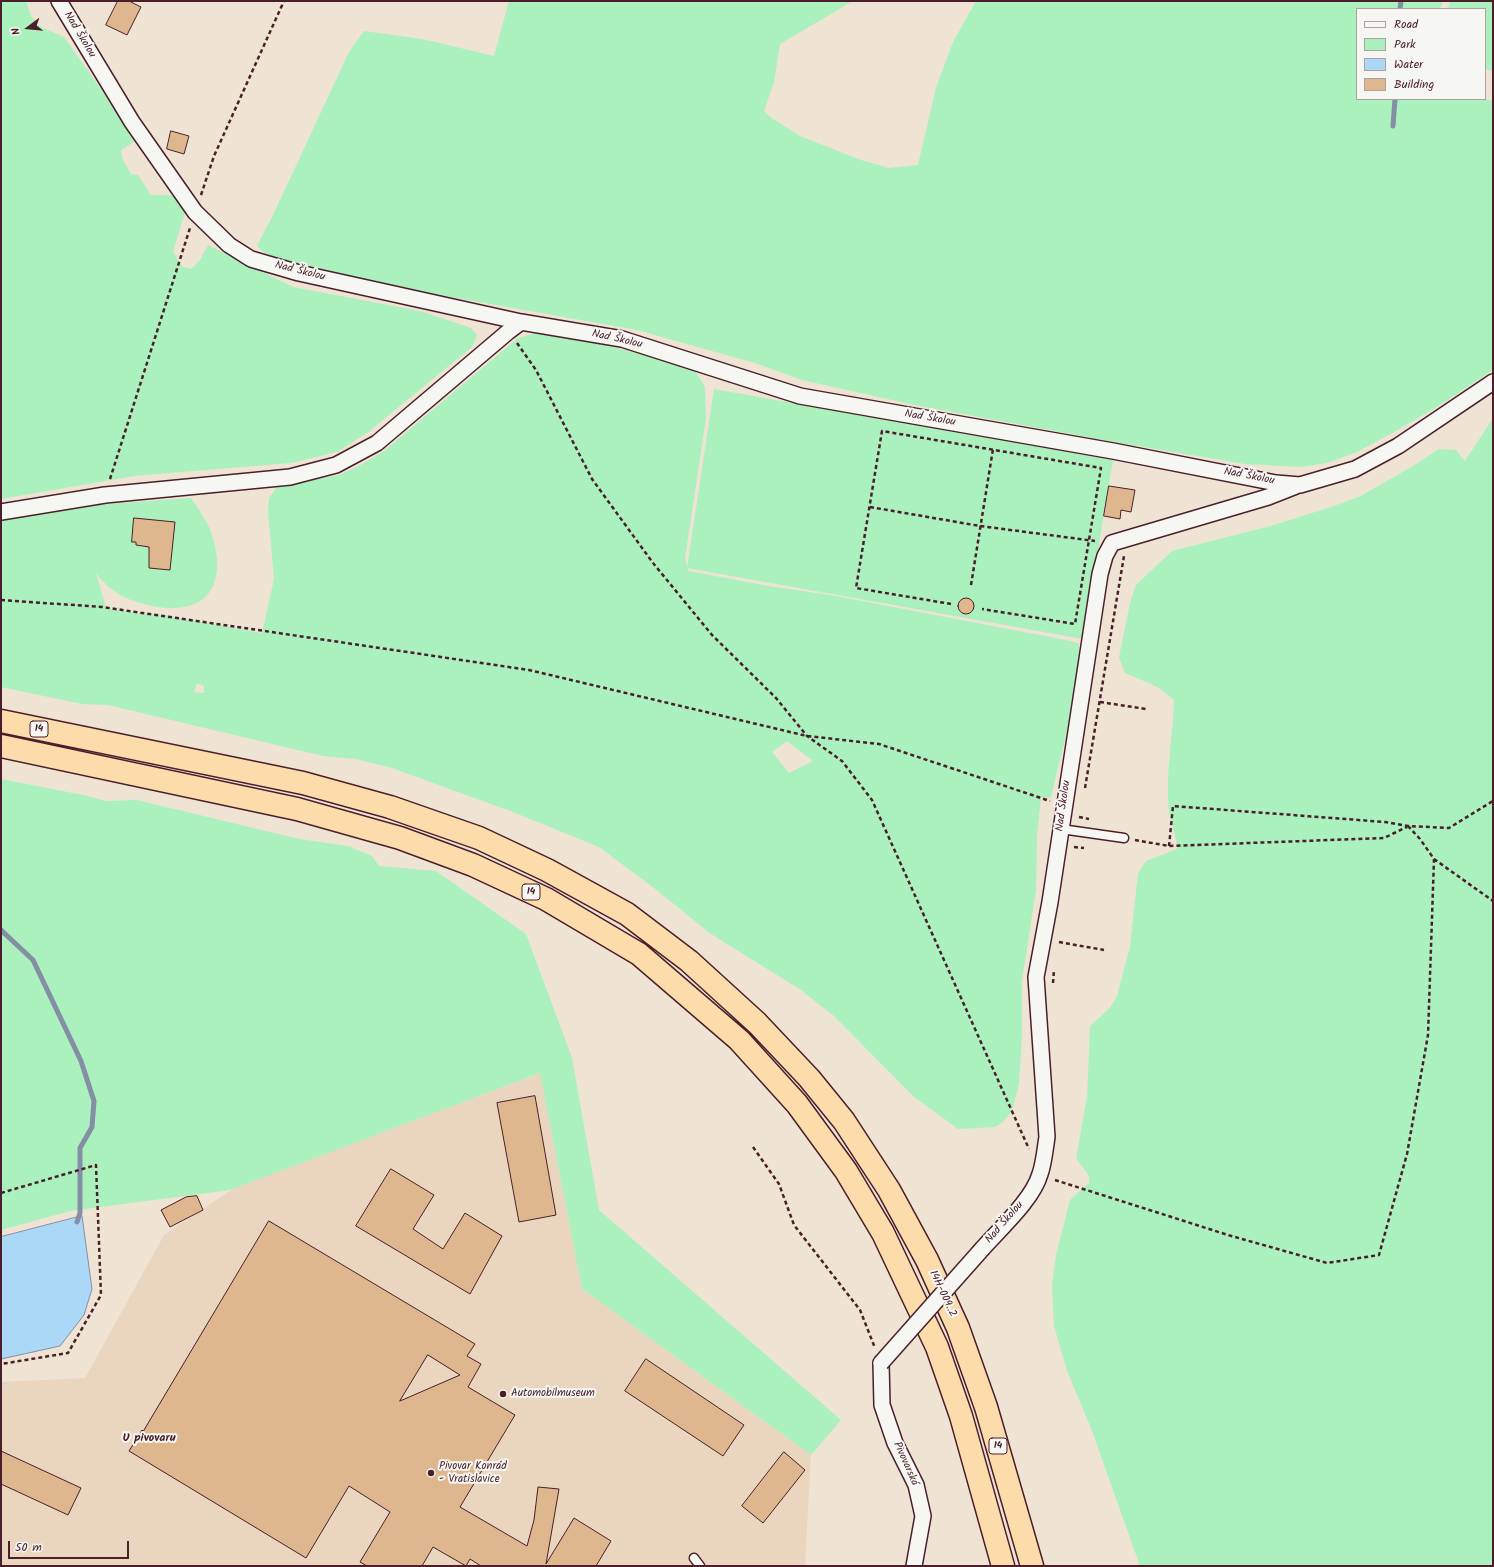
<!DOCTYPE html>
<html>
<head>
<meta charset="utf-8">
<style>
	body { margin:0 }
	#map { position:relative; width:1494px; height:1567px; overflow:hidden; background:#efe3d4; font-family:Kalam,sans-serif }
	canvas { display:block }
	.frame { position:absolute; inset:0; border:2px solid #4a1f2b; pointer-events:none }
	.legend { position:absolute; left:1356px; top:8px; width:130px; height:92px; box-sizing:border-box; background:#f6f6f2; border:1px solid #b1a0a2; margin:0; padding:5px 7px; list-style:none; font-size:12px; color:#4a1f2b }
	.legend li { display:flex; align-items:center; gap:8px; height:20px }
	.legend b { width:20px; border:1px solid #b1a0a2 }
	.north { position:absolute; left:8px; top:8px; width:40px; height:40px; -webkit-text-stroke:3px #f6f6f2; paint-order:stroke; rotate:254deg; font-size:11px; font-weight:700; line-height:16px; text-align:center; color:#4a1f2b }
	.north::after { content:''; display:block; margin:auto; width:14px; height:18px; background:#4a1f2b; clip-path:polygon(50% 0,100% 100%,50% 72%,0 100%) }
	.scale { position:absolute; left:8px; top:1541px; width:121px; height:18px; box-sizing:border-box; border:2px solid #4a1f2b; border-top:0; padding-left:5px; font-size:12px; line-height:14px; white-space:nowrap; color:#4a1f2b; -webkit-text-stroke:3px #f6f6f2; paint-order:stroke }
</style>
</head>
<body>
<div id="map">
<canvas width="1494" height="1567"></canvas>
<div class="frame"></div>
<ul class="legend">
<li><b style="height:5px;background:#f6f6f2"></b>Road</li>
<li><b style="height:11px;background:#aaf1be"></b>Park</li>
<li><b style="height:11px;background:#aad8f6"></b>Water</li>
<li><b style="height:11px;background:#deb78f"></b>Building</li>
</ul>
<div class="north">N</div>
<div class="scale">50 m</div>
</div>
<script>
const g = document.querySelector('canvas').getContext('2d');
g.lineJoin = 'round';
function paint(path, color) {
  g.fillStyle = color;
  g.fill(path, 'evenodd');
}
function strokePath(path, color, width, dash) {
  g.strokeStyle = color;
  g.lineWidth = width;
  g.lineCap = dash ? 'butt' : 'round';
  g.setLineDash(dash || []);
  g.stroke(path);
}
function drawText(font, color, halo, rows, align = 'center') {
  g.font = font + ' Kalam,sans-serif';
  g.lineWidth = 4;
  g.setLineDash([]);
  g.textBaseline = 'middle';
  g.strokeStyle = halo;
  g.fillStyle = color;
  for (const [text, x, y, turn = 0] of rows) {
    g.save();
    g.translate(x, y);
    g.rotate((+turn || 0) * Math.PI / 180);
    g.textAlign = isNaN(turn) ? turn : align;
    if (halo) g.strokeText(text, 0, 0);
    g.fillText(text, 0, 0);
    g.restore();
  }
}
paint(new Path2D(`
	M541,1073L582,1289L811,1455L805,1566H1V1382L85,1378L164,1235L236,1187Z`), '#ead6bf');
paint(new Path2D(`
	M1,1H26L31,16L39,26L64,37L101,89L134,142L121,150L123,160L131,174L138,175L151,195H173L185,212L173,252L183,267L191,269L200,260L208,245L293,287L420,311L471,328L477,335L472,347L367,433L337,452L291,463L134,476L1,499Z
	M509,1H853L780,44L774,82L764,111L773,119L800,136L861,160L889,168L918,165L936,88L953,42L976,1H1443L1440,9H1357V99H1485L1493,101V370L1440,405L1394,432L1357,452L1327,463L1302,467L1245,464L1120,443L914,405L802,380L755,363L637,330L383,285L267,255L257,246L273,215L349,52L364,31L422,39L494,56Z
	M1450,1H1493V71L1485,69V9H1448Z
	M536,333L594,342L693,368L705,387L706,418L685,558L688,571L769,586L836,596L1071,641L1079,644C1079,697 1062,747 1051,798L1041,797L1037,836L1036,890L1022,981V1034L1019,1084L1012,1111L1004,1121L995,1127L958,1129L913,1096L834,1016L801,990L711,934L654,888L599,847L513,812L392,768L356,759L323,756L108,705L82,704L1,687V518L92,505L191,498C199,510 209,523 213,538C227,588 205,616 152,606C127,600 112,594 96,573L106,608L136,613L164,615L262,633L274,579L268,512L269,498L277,487L339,475L359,466L384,451L518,338ZM197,683L204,686V693L194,692ZM787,741L813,761L789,773L772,752Z
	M714,389L1113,460L1083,639L687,568Z
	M1493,418V1566H1140L1091,1428L1067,1371L1054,1326L1052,1286L1056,1255L1070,1200L1089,1183V1176L1076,1158L1087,1097L1090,1026L1110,1008L1117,996L1130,947L1138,873L1146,861L1177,849C1177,836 1171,825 1169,813C1165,775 1173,737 1174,700L1158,687L1125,673L1119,657L1130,603L1136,585L1172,551L1274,525L1334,506L1361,496L1413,466L1439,449L1456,450L1465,461Z
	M1,779L88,796L105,801L137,800L299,839L348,846L372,856L379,866L436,871L526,934L572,1058L599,1210L841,1420L811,1455L582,1289L540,1073L230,1190L70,1211L1,1230Z`), '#aaf1be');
const water = new Path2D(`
	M82,1216L92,1289L84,1315L60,1346L1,1359V1237Z`);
paint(water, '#aad8f6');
strokePath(water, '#848ea5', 1);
strokePath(new Path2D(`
	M1400,9L1401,1
	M1393,126L1395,99
	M1,930L33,960L81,1061L94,1101L92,1127L80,1148V1213L77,1222`), '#848ea5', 5);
const building = new Path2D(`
	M118,1H129L141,7L127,35L106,25Z
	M171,131L189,136L184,154L167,149Z
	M1109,486L1135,490L1131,512L1121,510L1120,519L1104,516Z
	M134,518L175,522L170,570L149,568V547L136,545V542H132Z
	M958 606a8 8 0 1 1 16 0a8 8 0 1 1-16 0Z
	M535,1096L556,1215L519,1222L497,1103Z
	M391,1169L434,1195L413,1229L443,1249L465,1213L502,1236L470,1294L356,1226Z
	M197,1196L203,1210L170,1227L161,1210L186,1197Z
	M269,1221L475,1344L467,1356L481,1364L468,1387L515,1415L460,1507L527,1546L534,1520L538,1487L559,1489L546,1564L574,1518L611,1541L596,1566H481L470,1559L466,1566L433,1547L422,1566H367L360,1562L390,1512L349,1486L306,1558L129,1451L142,1430L143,1431ZM428,1355L460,1375L400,1401Z
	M646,1359L744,1425L723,1456L625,1391Z
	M1,1451L81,1488L68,1515L1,1484Z
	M784,1452L805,1470L763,1523L742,1506Z`);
paint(building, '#deb78f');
strokePath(building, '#4a1f2b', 1);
const lane = new Path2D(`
	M1061,829L1124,838
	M694,1558L700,1566`);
const street = new Path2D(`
	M59,1L132,122L195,212L229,245L251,259L299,273L521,322L622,339L800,396L1113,451L1276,483L1300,485L1355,469L1398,446L1493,382
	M1,512L105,495L290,477L336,465L377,443L509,331L521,322
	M983,1248C1001,1228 1033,1199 1040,1174C1044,1163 1045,1149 1047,1137L1036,977L1050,902L1100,574L1105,556L1112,543L1268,497L1296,486
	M881,1363L882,1405L895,1443L916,1485L923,1516L914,1566`);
const highway = new Path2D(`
	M1,721L303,783L390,807L479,838L547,870L627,914L689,961L757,1023L809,1078L844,1121L889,1190L927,1260L958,1328L986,1407L1032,1566
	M1,746L297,809L400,838L473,865L546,899L639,954L739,1040L797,1104L846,1171L883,1233L937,1347L961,1416L1003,1566`);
strokePath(lane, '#4a1f2b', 11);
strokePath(street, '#4a1f2b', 18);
strokePath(highway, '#4a1f2b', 25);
strokePath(new Path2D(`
	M201,195L214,156L284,1
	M517,343L536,370L592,479L653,563L712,635L776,698L807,736L842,761L872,800L1029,1149
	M110,479L190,228
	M870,507L980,526L1095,541
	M971,585L993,449
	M1,600L102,607L529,670L807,736L879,744L1050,801
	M951,604L856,588L882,431L1101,468L1075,624L982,609
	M1100,702L1146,709
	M1085,788L1124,556
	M1079,817L1089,819
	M1135,840L1169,846L1384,838L1407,827
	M1169,846L1173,806L1385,822L1408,826L1449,828L1493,801
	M1074,847L1084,848
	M1434,859L1493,901
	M1059,942L1104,950
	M1053,983L1054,970
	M753,1147L779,1184L794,1225L860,1310L875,1348
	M1055,1180L1228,1235L1327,1263L1379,1255L1407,1154L1428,1035L1434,859L1420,839L1408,826
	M1,1193L96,1165L101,1295L68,1353L1,1364`), '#4a1f2b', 2.5, [4, 3]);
strokePath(lane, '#f6f6f2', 8);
strokePath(street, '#f6f6f2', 15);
strokePath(highway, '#fddcac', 22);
const streetBridge = new Path2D(`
	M881,1363L983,1248`);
strokePath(streetBridge, '#4a1f2b', 18, []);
strokePath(streetBridge, '#f6f6f2', 15);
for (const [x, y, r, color] of [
	[503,1394,4,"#4a1f2b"],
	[431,1473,4,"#4a1f2b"]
]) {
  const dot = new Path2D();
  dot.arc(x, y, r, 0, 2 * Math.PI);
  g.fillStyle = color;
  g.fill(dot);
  strokePath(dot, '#f6f6f2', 1.5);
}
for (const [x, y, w] of [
	[39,729,18],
	[531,892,18],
	[998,1446,18]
]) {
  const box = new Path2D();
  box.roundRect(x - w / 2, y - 8, w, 16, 3);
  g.fillStyle = '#f6f6f2';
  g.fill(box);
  strokePath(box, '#4a1f2b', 1);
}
drawText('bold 10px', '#4a1f2b', null, [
	["14",39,729],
	["14",531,892],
	["14",998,1446]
]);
drawText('11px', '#4a1f2b', '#f6f6f2', [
	["Nad Školou",79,35,59],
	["Nad Školou",300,272,14],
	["Nad Školou",617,340,13],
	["Nad Školou",930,419,10],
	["Nad Školou",1249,477,11],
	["Nad Školou",1064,806,-82],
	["Nad Školou",1005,1223,-49],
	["14H-009..2",942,1294,65],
	["Pivovarská",905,1464,66]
]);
drawText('11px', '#4a1f2b', '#f6f6f2', [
	["Automobilmuseum",511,1394],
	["Pivovar Konrád",439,1467],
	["- Vratislavice",439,1480]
], 'left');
drawText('bold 12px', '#4a1f2b', '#f6f6f2', [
	["U pivovaru",149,1439]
]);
</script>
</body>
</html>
